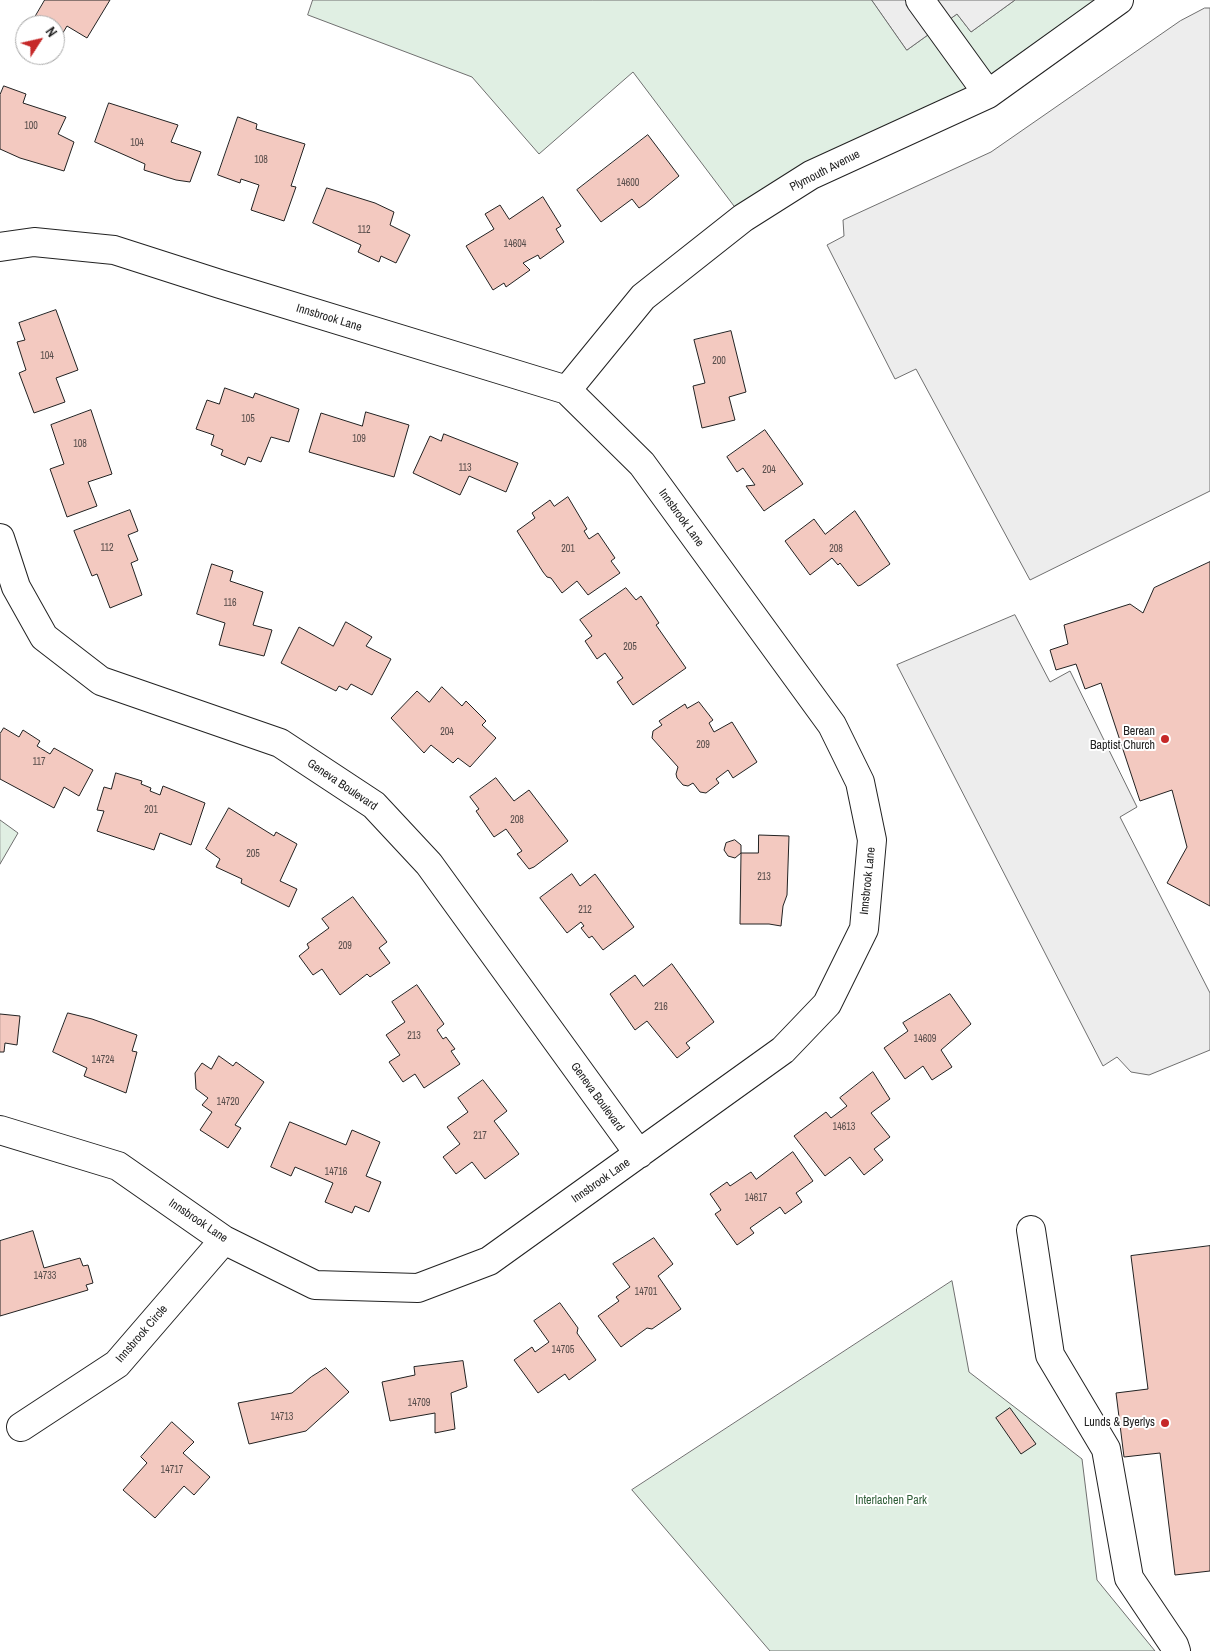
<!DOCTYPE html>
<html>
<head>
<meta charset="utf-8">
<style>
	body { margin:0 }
	#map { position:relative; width:1210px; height:1651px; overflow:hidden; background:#fff; font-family:"Archivo Narrow",sans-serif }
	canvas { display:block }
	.north { position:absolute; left:15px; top:15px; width:50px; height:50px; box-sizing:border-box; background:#fff; border:1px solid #a7a7a7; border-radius:50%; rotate:55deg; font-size:14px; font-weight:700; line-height:20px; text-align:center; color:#222 }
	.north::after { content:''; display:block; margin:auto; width:18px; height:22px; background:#c62828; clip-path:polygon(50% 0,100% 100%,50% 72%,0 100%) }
</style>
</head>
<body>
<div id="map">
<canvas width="1210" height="1651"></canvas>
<div class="north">N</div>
</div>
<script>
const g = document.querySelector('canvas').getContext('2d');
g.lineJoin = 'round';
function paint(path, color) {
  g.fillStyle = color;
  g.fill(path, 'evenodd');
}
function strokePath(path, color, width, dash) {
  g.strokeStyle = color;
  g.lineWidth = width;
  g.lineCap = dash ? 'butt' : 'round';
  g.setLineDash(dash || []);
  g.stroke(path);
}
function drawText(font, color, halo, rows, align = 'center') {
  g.font = font + ' "Archivo Narrow",sans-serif';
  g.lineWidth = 4;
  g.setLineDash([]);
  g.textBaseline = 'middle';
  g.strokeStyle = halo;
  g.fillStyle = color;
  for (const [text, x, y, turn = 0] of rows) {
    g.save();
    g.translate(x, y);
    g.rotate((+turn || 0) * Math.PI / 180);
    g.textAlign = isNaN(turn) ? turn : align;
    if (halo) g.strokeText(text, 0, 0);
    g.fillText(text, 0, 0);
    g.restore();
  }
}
const green = new Path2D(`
	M313,0H872L907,50L957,14L971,32L1015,0H1119L1061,42L743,218L633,72L539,154L472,77L308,15Z
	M0,820L18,833L0,864Z
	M952,1281L969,1372L1082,1459L1097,1580L1155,1651H770L632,1490Z`);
paint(green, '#e0efe3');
strokePath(green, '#6f6f6f', 1);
const parking = new Path2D(`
	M872,0H1015L971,32L957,14L907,50Z
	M1205,8H1210V491L1030,580L916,369L895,379L827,245L844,236L843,220L991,152L1180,21Z
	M1015,615L1050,682L1070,671L1137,807L1120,817L1210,993V1050L1149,1075L1131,1072L1117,1057L1103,1066L897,665Z`);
paint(parking, '#ededed');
strokePath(parking, '#6f6f6f', 1);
const building = new Path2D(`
	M45,0H110L87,38L67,26L58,41L55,39V25L31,24Z
	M4,86L26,94L23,103L66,117L58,134L74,142L64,171L20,158L0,149V95Z
	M109,103L178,125L171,142L201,152L190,182L176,180L144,170L145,164L95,142Z
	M238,117L257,124L256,129L305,144L291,186L296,187L284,221L251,210L259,185L241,179L240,183L218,175Z
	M648,135L679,176L645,204L639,208L632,199L601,222L577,190Z
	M327,188L375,203L394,212L390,225L410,235L396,263L381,256L379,262L358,252L361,245L313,223Z
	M543,197L561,226L556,229L564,242L540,259L538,255L523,263L530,270L506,287L504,283L493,290L466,246L494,229L485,214L500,205L509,219Z
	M56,310L78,370L56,378L65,402L34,413L19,373L26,370L17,342L25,340L19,323Z
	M731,331L746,392L729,397L735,420L702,428L693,386L705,383L694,340Z
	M225,388L253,398L255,393L299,409L289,442L271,437L261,462L248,457L245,465L221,455L223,450L211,445L214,435L196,429L207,400L219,404Z
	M91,410L112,474L88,482L97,506L67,517L50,469L64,464L51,425Z
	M366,412L409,425L394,477L309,452L321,413L362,426Z
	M765,430L803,484L764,511L746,486L755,485L743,468L737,472L727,457Z
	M444,434L518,463L506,492L469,476L460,495L413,473L430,436L441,441Z
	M568,497L587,529L584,531L589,539L598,533L615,558L611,561L620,573L588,595L577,581L562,593L551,578L547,577L543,572L517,531L535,518L532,513L550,500L554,506Z
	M130,510L138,531L128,535L138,560L131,563L142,595L110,608L97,574L92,576L74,531Z
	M855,511L890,564L861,585L858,586L840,563L838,565L832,558L810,575L785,541L814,519L825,534Z
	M1210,562V906L1167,883L1187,847L1172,790L1140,801L1101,683L1085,689L1076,664L1056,670L1050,650L1068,644L1064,625L1130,604L1143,613L1154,588Z
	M212,564L233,571L230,581L263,592L253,625L272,630L264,656L219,645L225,623L197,614Z
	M626,588L636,600L641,596L659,623L656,625L686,668L633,705L617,682L623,678L605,653L597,659L585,641L592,636L580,620Z
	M346,622L372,637L366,646L391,659L372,695L351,684L347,690L339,686L336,691L281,663L299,627L333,646Z
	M442,687L462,706L466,701L486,721L482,725L496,738L470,767L458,758L453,763L431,745L424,753L391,718L417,691L429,702Z
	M699,702L713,720L709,723L714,732L732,722L757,762L733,778L728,770L716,779L719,783L706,793L700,792L693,783L688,786L683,785L677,778L676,774L678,767L652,738L653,731L662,725L659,721L685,704L687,708Z
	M4,728L19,737L23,730L40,741L37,746L50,754L54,748L93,770L79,796L64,787L54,808L0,779V734Z
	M116,773L142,781L141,784L151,788L150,791L160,795L163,786L205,803L191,845L160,833L154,850L97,831L104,811L97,810L104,787L111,789Z
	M496,778L514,801L529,790L568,841L534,867L529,869L517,854L522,851L506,829L494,837L476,811L479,809L470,797Z
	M229,808L274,836L276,832L297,844L280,881L297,889L289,907L241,883L242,879L216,867L220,859L206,849Z
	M759,835L789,836L787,895L783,906L781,926L769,924H740L741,853H758Z
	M735,840L741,845V853L735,858L728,856L724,850L726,843Z
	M572,874L580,886L595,874L634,927L603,950L592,936L589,938L581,928L584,926L581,922L567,933L540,898Z
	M353,897L387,942L379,948L390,963L370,977L367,974L340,995L322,969L313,975L299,956L309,948L307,944L329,928L322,919Z
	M672,964L714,1022L686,1043L690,1048L677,1058L647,1021L635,1030L610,994L635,975L643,986Z
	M417,985L444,1024L437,1030L443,1039L446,1037L455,1049L451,1051L460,1064L424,1088L415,1074L403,1082L389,1062L400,1055L386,1035L405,1022L392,1002Z
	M950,994L971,1024L941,1050L952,1067L932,1080L923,1066L905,1079L884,1048L908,1031L903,1023Z
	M68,1013L92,1019L137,1035L132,1051L137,1052L126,1093L84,1076L87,1068L53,1052Z
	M0,1014L20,1016L17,1045L5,1043L4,1052H0Z
	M219,1056L233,1066L236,1062L264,1082L235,1125L241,1128L228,1148L200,1130L212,1112L202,1105L208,1098L196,1089L195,1073L202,1063L211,1069Z
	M873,1072L890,1099L871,1113L890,1137L874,1149L883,1160L864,1175L850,1157L825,1176L794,1136L826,1112L831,1118L847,1106L840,1098Z
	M483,1080L507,1111L494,1121L519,1154L485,1179L472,1162L456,1174L443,1157L460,1144L447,1127L468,1112L458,1098Z
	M290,1122L346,1145L352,1130L380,1142L366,1176L381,1182L369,1212L355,1206L352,1213L325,1202L333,1183L295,1167L291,1176L271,1167Z
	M793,1152L813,1181L796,1193L802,1202L785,1214L780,1207L750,1228L754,1233L737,1245L715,1214L721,1210L710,1194L727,1182L730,1186L751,1172L756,1179Z
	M33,1231L44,1268L80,1258L83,1266L88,1265L93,1283L86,1285L88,1290L0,1316V1241Z
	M654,1238L673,1264L658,1276L681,1309L652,1329L647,1328L621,1347L598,1316L619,1301L616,1297L630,1287L613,1264Z
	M1210,1246V1571L1175,1575L1160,1453L1124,1457L1116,1393L1148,1389L1131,1256Z
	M560,1303L578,1328L577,1333L596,1360L569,1380L565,1374L538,1393L514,1360L532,1347L535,1352L549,1342L534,1321Z
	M463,1361L467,1387L451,1393L455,1429L435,1433V1413L390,1421L382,1382L415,1375L414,1367Z
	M326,1368L349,1392L306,1431L249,1444L238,1403L292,1393L311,1377Z
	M1010,1408L1036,1444L1021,1454L996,1418Z
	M172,1422L194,1442L183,1453L210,1477L194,1495L184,1486L155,1518L123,1490L147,1463L141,1457Z`);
paint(building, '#f3c9c0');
strokePath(building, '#222', 1);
const minor = new Path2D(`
	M920,0L988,94
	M0,247L34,242L114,250L220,284L567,390L642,464L832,725L860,782L872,840L864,929L827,1004L783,1050L489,1261L418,1288L315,1285L224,1240L118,1166L0,1130
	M567,390L643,297L743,218L811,175L988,94L1119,0
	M0,538L16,587L44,637L101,681L280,743L374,805L429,864L639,1154
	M1031,1230L1050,1355L1106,1449L1129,1578L1174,1645L1176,1651
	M21,1427L117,1364L224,1240`);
strokePath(minor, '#222', 30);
strokePath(minor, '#fff', 28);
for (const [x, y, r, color] of [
	[1165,739,5,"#c62828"],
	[1165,1423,5,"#c62828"]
]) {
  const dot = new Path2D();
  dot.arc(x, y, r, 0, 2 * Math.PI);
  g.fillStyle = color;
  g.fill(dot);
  strokePath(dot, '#fff', 2);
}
drawText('10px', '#564c4a', null, [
	["100",31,126],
	["104",137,143],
	["108",261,160],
	["14600",628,183],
	["112",364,230],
	["14604",515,244],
	["104",47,356],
	["200",719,361],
	["105",248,419],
	["109",359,439],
	["108",80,444],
	["113",465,468],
	["204",769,470],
	["112",107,548],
	["201",568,549],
	["208",836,549],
	["116",230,603],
	["205",630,647],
	["204",447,732],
	["209",703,745],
	["117",39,762],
	["201",151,810],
	["208",517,820],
	["205",253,854],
	["213",764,877],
	["212",585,910],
	["209",345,946],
	["216",661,1007],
	["213",414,1036],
	["14609",925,1039],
	["14724",103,1060],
	["14720",228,1102],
	["14613",844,1127],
	["217",480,1136],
	["14716",336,1172],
	["14617",756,1198],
	["14733",45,1276],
	["14701",646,1292],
	["14705",563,1350],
	["14709",419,1403],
	["14713",282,1417],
	["14717",172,1470]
]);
drawText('12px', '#222', '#fff', [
	["Plymouth Avenue",825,171,-27],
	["Innsbrook Lane",329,318,17],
	["Innsbrook Lane",681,518,54],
	["Geneva Boulevard",342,785,34],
	["Innsbrook Lane",868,881,-84],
	["Geneva Boulevard",597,1097,54],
	["Innsbrook Lane",601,1181,-35],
	["Innsbrook Lane",198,1221,34],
	["Innsbrook Circle",142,1334,-49]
]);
drawText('12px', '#222', '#fff', [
	["Berean",1155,732],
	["Baptist Church",1155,746],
	["Lunds & Byerlys",1155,1423]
], 'right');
drawText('12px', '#2f5e38', '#fff', [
	["Interlachen Park",891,1501]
]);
</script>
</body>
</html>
